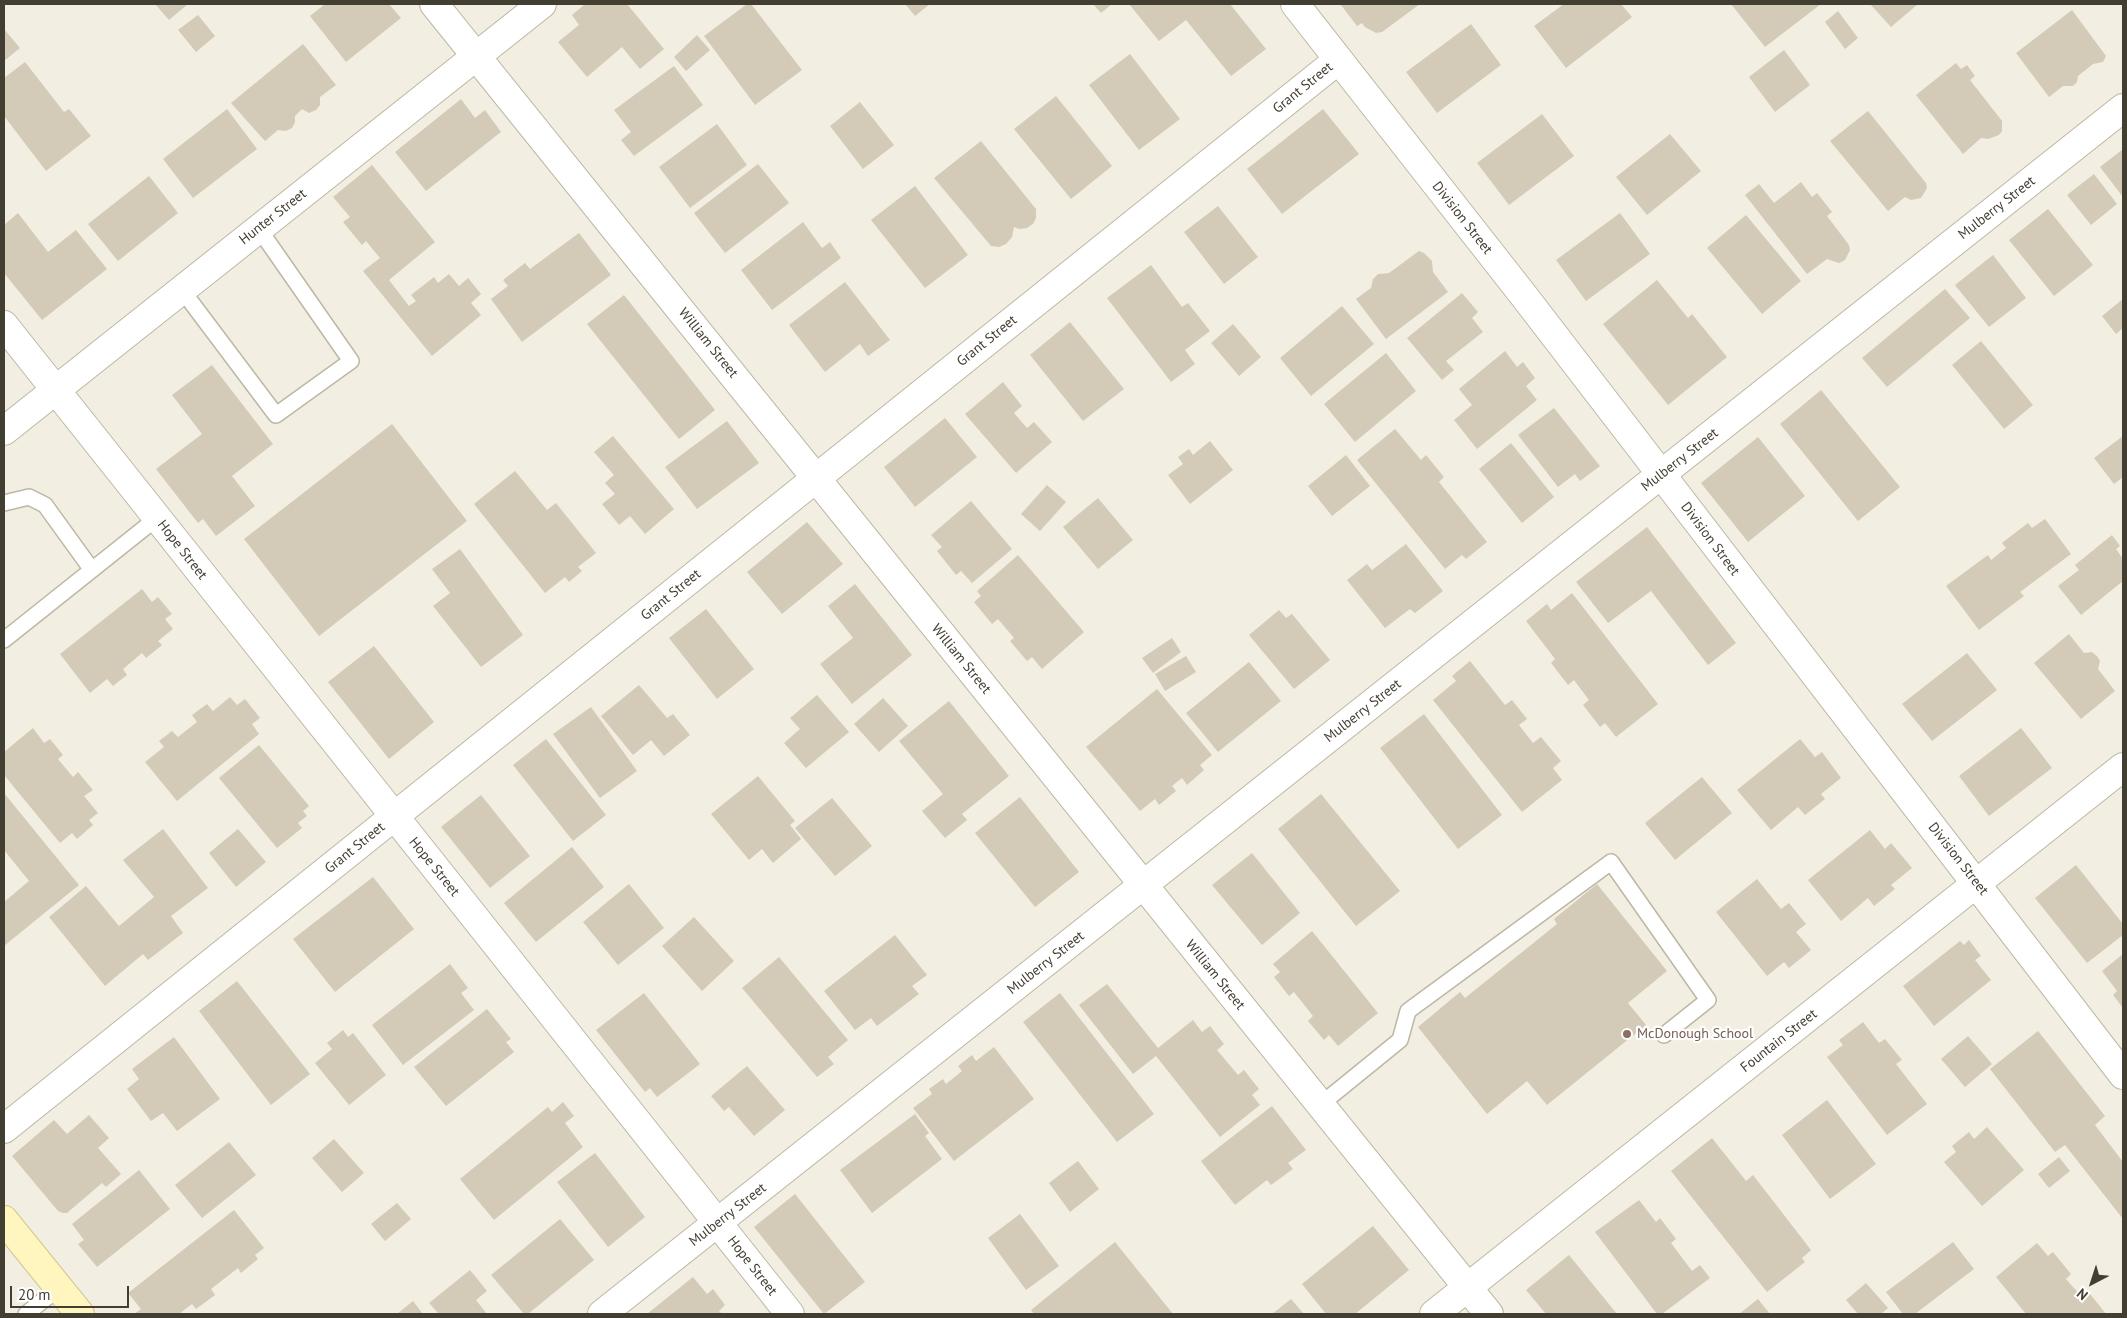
<!DOCTYPE html>
<html>
<head>
<meta charset="utf-8">
<style>
	body { margin:0 }
	#map { position:relative; width:2127px; height:1318px; overflow:hidden; background:#f2eee1; font-family:"PT Sans",sans-serif }
	canvas { display:block }
	.frame { position:absolute; inset:0; border:5px solid #433e32; pointer-events:none }
	.north { position:absolute; left:2067px; top:1258px; width:50px; height:50px; -webkit-text-stroke:4px #fff; paint-order:stroke; rotate:220deg; font-size:14px; font-weight:700; line-height:20px; text-align:center; color:#433e32 }
	.north::after { content:''; display:block; margin:auto; width:18px; height:22px; background:#433e32; clip-path:polygon(50% 0,100% 100%,50% 72%,0 100%) }
	.scale { position:absolute; left:10px; top:1286px; width:119px; height:22px; box-sizing:border-box; border:2px solid #433e32; border-top:0; padding-left:6px; font-size:15px; line-height:18px; white-space:nowrap; color:#433e32; -webkit-text-stroke:4px #fff; paint-order:stroke }
</style>
</head>
<body>
<div id="map">
<canvas width="2127" height="1318"></canvas>
<div class="frame"></div>
<div class="north">N</div>
<div class="scale">20 m</div>
</div>
<script>
const g = document.querySelector('canvas').getContext('2d');
g.lineJoin = 'round';
function paint(path, color) {
  g.fillStyle = color;
  g.fill(path, 'evenodd');
}
function strokePath(path, color, width, dash) {
  g.strokeStyle = color;
  g.lineWidth = width;
  g.lineCap = dash ? 'butt' : 'round';
  g.setLineDash(dash || []);
  g.stroke(path);
}
function drawText(font, color, halo, rows, align = 'center') {
  g.font = font + ' "PT Sans",sans-serif';
  g.lineWidth = 4.5;
  g.setLineDash([]);
  g.textBaseline = 'middle';
  g.strokeStyle = halo;
  g.fillStyle = color;
  for (const [text, x, y, turn = 0] of rows) {
    g.save();
    g.translate(x, y);
    g.rotate((+turn || 0) * Math.PI / 180);
    g.textAlign = isNaN(turn) ? turn : align;
    if (halo) g.strokeText(text, 0, 0);
    g.fillText(text, 0, 0);
    g.restore();
  }
}
paint(new Path2D(`
	M155,4H188L169,20Z
	M325,4H389L401,18L346,62L310,16Z
	M585,4H627L664,49L640,69L622,47L587,77L558,42L579,25L572,15Z
	M747,4H751L802,70L755,105L704,36Z
	M905,4H930L915,16Z
	M1093,4H1112L1101,13Z
	M1129,4H1230L1266,49L1231,76L1186,20L1159,41Z
	M1344,4H1420L1382,32L1376,33L1365,27L1362,23L1357,26L1341,5Z
	M1564,4H1621L1632,17L1566,68L1534,26Z
	M1731,4H1821L1765,47Z
	M1870,4H1918L1891,27Z
	M2072,10L2106,56L2103,62L2093,64L2078,76L2077,82L2073,86H2063L2049,97L2016,53Z
	M1838,11L1858,38L1845,49L1825,22Z
	M198,15L215,36L196,52L178,30Z
	M1471,24L1501,65L1437,113L1406,72Z
	M4,29L20,48L4,61Z
	M697,35L710,50L686,71L674,57Z
	M303,44L336,85L320,97V105L316,110L309,113L302,109L295,116V122L292,128L286,131L278,130L265,141L231,103Z
	M1784,50L1810,85L1775,112L1749,77Z
	M1130,54L1180,119L1139,150L1089,85Z
	M25,62L64,112L69,109L91,136L46,171L4,116V78Z
	M1956,63L1961,69L1967,65L1975,76L1970,80L2002,121V131L1999,135L1988,139L1981,138L1963,154L1916,95Z
	M674,66L703,105L634,156L621,140L631,132L614,110Z
	M1056,96L1112,166L1071,199L1014,129Z
	M461,99L475,118L485,110L501,132L426,191L395,152Z
	M860,102L894,145L863,169L830,126Z
	M227,109L257,149L193,198L163,159Z
	M1323,109L1359,154L1282,214L1247,169Z
	M1868,111L1926,183L1927,188L1921,198L1911,200L1905,197L1888,211L1830,141Z
	M1542,114L1574,156L1509,205L1477,163Z
	M717,124L747,165L690,208L659,167Z
	M1670,134L1701,171L1647,215L1616,177Z
	M981,141L1036,209V218L1033,224L1027,228L1019,229L1014,227L1012,237L1006,244L999,247L991,246L934,178Z
	M2123,149V197L2100,167Z
	M758,164L789,203L725,253L694,213Z
	M372,165L435,242L389,280L409,306L416,301L411,295L434,277L438,283L449,274L459,286L468,278L481,294L471,303L481,315L432,356L363,271L380,258L366,241L362,245L343,222L350,217L333,197Z
	M2094,174L2117,204L2091,225L2067,195Z
	M149,176L178,213L118,261L88,224Z
	M1801,182L1812,197L1817,193L1832,212L1827,216L1849,245L1850,250L1845,260L1839,263L1827,259L1807,274L1745,195L1759,184L1774,203Z
	M915,186L968,255L925,288L871,220Z
	M1218,206L1258,257L1224,284L1184,232Z
	M2048,209L2093,265L2054,296L2009,240Z
	M18,213L48,252L76,230L107,269L42,320L4,273V225Z
	M1620,213L1650,254L1586,301L1556,260Z
	M1746,215L1801,281L1762,314L1707,248Z
	M803,222L822,248L830,242L841,258L772,310L741,270Z
	M579,233L611,275L522,342L491,299L508,286L503,280L525,263L530,269Z
	M1419,251L1424,253L1432,261L1433,272L1448,292L1386,339L1356,299L1371,288L1373,279L1378,274L1389,273Z
	M1993,255L2026,298L1989,327L1955,285Z
	M1151,265L1182,307L1188,303L1210,331L1185,350L1195,364L1171,382L1107,298Z
	M1657,280L1688,318L1692,314L1727,357L1668,405L1603,324Z
	M845,282L890,340L868,356L860,344L825,372L789,325Z
	M1945,289L1970,318L1887,387L1862,358Z
	M1462,293L1478,312L1472,318L1483,332L1446,361L1454,370L1442,380L1407,338Z
	M624,295L715,410L679,439L587,324Z
	M2123,299V328L2116,334L2102,316Z
	M1342,306L1374,344L1311,396L1280,358Z
	M1070,322L1124,389L1083,421L1030,355Z
	M1233,324L1261,357L1239,376L1211,343Z
	M1981,341L2033,405L2004,429L1952,365Z
	M1505,351L1517,367L1523,362L1535,378L1526,386L1537,400L1477,449L1454,420L1472,405L1459,389Z
	M1386,353L1416,391L1355,442L1324,404Z
	M212,365L273,444L232,476L255,506L216,536L203,519L198,523L156,469L202,434L172,395Z
	M1003,382L1022,406L1014,413L1027,428L1034,422L1052,442L1016,473L965,414Z
	M1821,390L1900,487L1858,521L1780,424Z
	M1554,408L1600,466L1580,481L1575,474L1558,487L1518,435Z
	M945,418L977,457L915,507L884,467Z
	M727,421L759,463L697,509L665,467Z
	M392,424L467,521L319,636L244,539Z
	M1395,429L1421,460L1426,455L1444,477L1439,482L1487,542L1466,559L1462,555L1445,569L1357,460Z
	M613,436L674,509L645,534L630,516L619,525L602,504L615,494L605,483L614,475L594,452Z
	M2123,436V477L2114,484L2094,458Z
	M1758,437L1805,496L1748,542L1701,483Z
	M1210,441L1233,470L1190,504L1168,475L1183,464L1178,457L1189,449L1193,455Z
	M1511,443L1554,497L1522,523L1479,469Z
	M1346,455L1370,486L1332,516L1308,486Z
	M515,471L547,510L556,503L596,553L578,567L582,571L569,582L565,577L545,593L474,504Z
	M1047,485L1066,502L1040,531L1021,514Z
	M1098,498L1133,540L1098,569L1063,527Z
	M971,501L1012,549L972,583L961,571L956,575L937,551L942,547L931,535Z
	M2045,519L2071,554L2020,592L2024,596L1979,630L1946,586L1988,555L1991,560L2006,548L2002,543L2028,523L2032,528Z
	M807,522L843,564L782,614L747,572Z
	M1647,527L1736,643L1708,665L1651,591L1608,623L1576,582Z
	M2112,535L2120,546L2116,549L2123,559V581L2081,615L2058,586L2079,570L2075,565Z
	M1406,544L1443,591L1415,613L1410,609L1385,628L1347,580L1367,564L1372,570Z
	M460,549L523,635L481,667L433,606L450,593L432,569Z
	M1018,555L1084,632L1042,669L1032,657L1027,661L1010,641L1014,638L998,619L992,624L974,602L981,596L977,591Z
	M855,584L912,655L852,704L820,664L853,638L828,606Z
	M142,589L152,602L158,597L172,614L165,619L173,629L158,641L162,645L146,658L142,653L123,669L127,675L113,686L107,679L90,693L60,654Z
	M1572,593L1658,704L1616,737L1605,723L1600,727L1583,705L1589,700L1574,680L1568,685L1551,663L1555,659L1526,621L1547,604L1551,610Z
	M706,609L754,669L717,699L669,638Z
	M1279,610L1286,618L1292,614L1330,660L1294,689L1249,635Z
	M2069,634L2084,653L2092,652L2097,656L2100,661L2098,669L2115,691L2081,719L2034,663Z
	M1172,638L1181,652L1153,673L1142,658Z
	M374,646L434,722L389,759L328,682Z
	M1967,653L1997,690L1932,741L1902,704Z
	M1186,656L1196,672L1165,691L1155,674Z
	M1470,661L1505,705L1512,700L1527,719L1519,725L1533,743L1541,737L1561,761L1553,768L1562,780L1522,812L1433,700L1456,681L1452,676Z
	M1249,662L1281,701L1218,752L1186,713Z
	M639,685L667,718L673,714L690,735L664,756L651,740L633,755L601,716Z
	M1157,689L1212,755L1200,765L1204,770L1187,785L1182,778L1172,786L1176,791L1159,805L1155,799L1140,811L1086,747Z
	M817,695L849,732L806,768L784,743L800,729L790,718Z
	M230,697L237,705L245,699L260,718L252,724L259,734L177,801L145,762L164,747L159,741L172,731L178,737L197,722L192,715L207,704L213,711Z
	M883,698L908,726L879,752L854,724Z
	M949,701L1009,776L962,814L967,820L945,838L922,811L943,794L899,741Z
	M591,707L637,771L600,798L553,734Z
	M1424,714L1502,815L1458,849L1380,748Z
	M33,728L44,743L50,739L63,755L58,759L73,777L78,772L93,790L84,796L98,813L89,820L93,825L77,839L72,833L60,843L4,775V752Z
	M2021,728L2052,768L1989,816L1959,776Z
	M546,739L606,815L573,841L513,765Z
	M1800,739L1815,757L1822,752L1841,778L1821,794L1825,799L1805,815L1798,807L1771,830L1737,790Z
	M259,745L309,806L303,811L307,816L298,823L302,828L277,848L219,778Z
	M758,776L795,821L790,825L801,839L773,863L762,849L749,860L711,814Z
	M1702,777L1732,813L1675,860L1645,823Z
	M4,793L79,885L4,946V902L29,881L4,850Z
	M1321,794L1400,891L1356,926L1278,829Z
	M481,795L530,856L490,888L441,827Z
	M1020,797L1079,872L1035,907L975,833Z
	M832,798L872,846L835,876L795,828Z
	M163,829L208,888L171,916L183,933L148,960L143,954L105,986L49,917L86,886L119,926L154,897L123,860Z
	M238,829L266,862L236,887L209,853Z
	M1870,830L1885,849L1891,843L1912,868L1891,885L1895,889L1874,906L1868,898L1841,921L1808,880Z
	M572,847L604,887L536,942L504,903Z
	M1252,853L1300,913L1262,945L1212,885Z
	M2076,865L2123,924V935L2087,963L2035,898Z
	M373,877L414,929L335,992L293,939Z
	M1757,879L1781,909L1789,903L1806,924L1796,932L1811,950L1789,968L1784,962L1767,976L1716,912Z
	M629,884L664,928L618,965L583,922Z
	M1597,884L1667,971L1628,1003L1646,1025L1547,1105L1527,1081L1487,1114L1418,1027L1460,992L1465,998L1557,924L1554,919Z
	M694,917L734,961L702,991L662,946Z
	M1312,931L1378,1013L1338,1046L1329,1035L1324,1040L1308,1021L1313,1016L1294,992L1289,996L1274,977L1280,972L1273,964Z
	M895,935L927,975L912,986L919,994L877,1026L871,1018L855,1030L824,991Z
	M1969,940L1981,956L1975,960L1991,980L1934,1026L1903,986L1960,941L1964,945Z
	M2123,954V1008L2113,995L2117,991L2102,971Z
	M779,957L848,1040L828,1057L834,1064L817,1077L742,988Z
	M450,964L468,988L461,993L474,1010L403,1065L372,1025Z
	M237,981L310,1074L271,1105L199,1011Z
	M1107,984L1158,1048L1193,1020L1202,1032L1210,1026L1224,1044L1217,1050L1238,1075L1244,1070L1259,1089L1252,1095L1260,1105L1220,1137L1156,1056L1133,1074L1079,1005Z
	M644,993L700,1064L657,1097L650,1088L645,1092L596,1030Z
	M1060,993L1154,1114L1117,1142L1023,1022Z
	M487,1009L511,1039L506,1042L514,1052L446,1106L414,1067Z
	M1863,1022L1879,1043L1885,1039L1902,1060L1896,1064L1927,1104L1887,1135L1827,1057L1843,1045L1839,1040Z
	M343,1030L348,1037L353,1033L386,1075L349,1105L315,1063L332,1049L327,1043Z
	M2038,1031L2105,1116L2095,1125L2123,1162V1219L2065,1145L2055,1152L1990,1069Z
	M1968,1036L1992,1064L1965,1087L1941,1059Z
	M174,1037L220,1099L177,1131L163,1113L151,1121L127,1089L139,1079L132,1069Z
	M994,1047L1034,1099L954,1161L913,1108L932,1094L929,1089L943,1079L946,1084L962,1071L958,1066L972,1055L976,1061Z
	M747,1066L785,1110L754,1136L729,1107L724,1111L711,1096Z
	M1827,1100L1876,1164L1830,1199L1782,1135Z
	M563,1102L574,1116L565,1123L583,1147L494,1220L460,1179L548,1107L552,1112Z
	M1272,1106L1306,1150L1288,1163L1293,1169L1271,1185L1267,1180L1235,1205L1201,1161Z
	M915,1114L929,1133L925,1136L942,1159L872,1213L840,1170Z
	M89,1115L109,1138L98,1148L121,1174L106,1187L102,1183L67,1213H63L58,1211L12,1156L54,1120L67,1134Z
	M1987,1127L2024,1170L1982,1206L1944,1162L1956,1152L1952,1146L1969,1132L1974,1139Z
	M1712,1138L1746,1181L1753,1175L1811,1250L1802,1258L1805,1262L1767,1292L1671,1171Z
	M334,1139L364,1173L342,1192L312,1158Z
	M229,1142L256,1175L202,1218L175,1185Z
	M595,1153L645,1217L608,1247L557,1182Z
	M2059,1157L2070,1171L2049,1188L2038,1174Z
	M1078,1161L1099,1189L1070,1212L1049,1183Z
	M139,1170L170,1209L97,1267L78,1244L84,1240L72,1224Z
	M795,1194L865,1282L824,1314L754,1227Z
	M1639,1200L1656,1222L1660,1218L1676,1239L1671,1243L1692,1271L1700,1265L1710,1278L1662,1314H1657L1595,1232Z
	M397,1203L411,1219L385,1241L371,1224Z
	M234,1210L264,1248L255,1255L258,1259L241,1273L238,1268L211,1289L215,1295L196,1309L192,1304L179,1314H134L141,1309L128,1293Z
	M1020,1214L1059,1266L1026,1290L988,1238Z
	M560,1219L594,1260L528,1314H524L491,1275Z
	M1373,1226L1409,1270L1355,1314H1326L1302,1284Z
	M1115,1242L1173,1314H1034L1031,1310Z
	M1953,1242L1974,1269L1915,1314H1903L1886,1292Z
	M2037,1243L2048,1256L2053,1252L2071,1274L2066,1279L2081,1296L2087,1290L2106,1314H2026L1996,1277Z
	M1569,1255L1617,1314H1546L1526,1290Z
	M470,1270L487,1291L476,1300L487,1314H439L429,1303Z
	M693,1277L707,1294L713,1289L725,1305L719,1311L722,1314H647Z
	M1866,1283L1888,1308L1881,1314H1858L1846,1300Z
	M1291,1299L1304,1314H1272Z
	M1758,1299L1770,1314H1739Z
	M413,1301L423,1314H397Z`), '#d3cbb7');
const lane = new Path2D(`
	M182,290L276,415L351,361L259,229
	M4,503L29,497L45,505L92,570
	M4,640L157,518
	M1320,1105L1400,1040L1408,1011L1611,862L1708,1000L1664,1035
	M26,1314L59,1288`);
const street = new Path2D(`
	M434,4L1489,1314
	M1295,4L1524,296L2123,1075
	M4,325L790,1314
	M4,431L542,4
	M4,1129L1338,60
	M602,1314L2123,108
	M1434,1314L2123,767`);
const secondary = new Path2D(`
	M4,1220L80,1314`);
strokePath(lane, '#bdb7a4', 18);
strokePath(street, '#bdb7a4', 30);
strokePath(secondary, '#d3c78f', 30);
strokePath(lane, '#fff', 15);
strokePath(street, '#fff', 28);
strokePath(secondary, '#fff5be', 28);
for (const [x, y, r, color] of [
	[1627,1034,5,"#8d6e63"]
]) {
  const dot = new Path2D();
  dot.arc(x, y, r, 0, 2 * Math.PI);
  g.fillStyle = color;
  g.fill(dot);
  strokePath(dot, '#fff', 2);
}
drawText('14px', '#433e32', '#fff', [
	["Grant Street",1303,88,-39],
	["Mulberry Street",1997,208,-38],
	["Hunter Street",273,217,-38],
	["Division Street",1462,218,52],
	["Grant Street",987,341,-39],
	["William Street",708,343,51],
	["Mulberry Street",1680,460,-38],
	["Division Street",1710,539,53],
	["Hope Street",182,550,52],
	["Grant Street",671,595,-39],
	["William Street",961,659,51],
	["Mulberry Street",1363,711,-38],
	["Grant Street",355,848,-39],
	["Division Street",1958,859,52],
	["Hope Street",434,867,51],
	["Mulberry Street",1046,963,-38],
	["William Street",1215,975,51],
	["Fountain Street",1779,1041,-38],
	["Mulberry Street",728,1215,-38],
	["Hope Street",752,1266,52]
]);
drawText('14px', '#785e54', '#fff', [
	["McDonough School",1637,1034]
], 'left');
</script>
</body>
</html>
